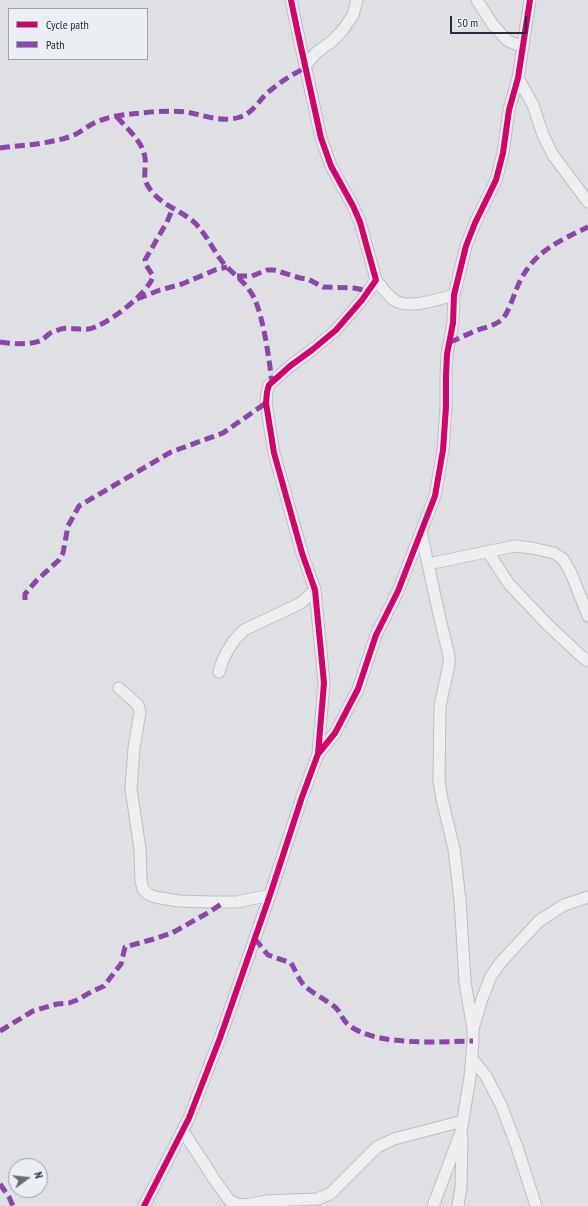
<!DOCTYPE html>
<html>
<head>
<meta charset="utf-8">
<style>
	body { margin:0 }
	#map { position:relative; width:588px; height:1206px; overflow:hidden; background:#dee0e3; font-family:"PT Sans Narrow",sans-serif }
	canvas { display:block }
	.legend { position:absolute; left:8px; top:8px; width:140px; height:52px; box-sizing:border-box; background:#ebeef3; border:1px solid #9da1a9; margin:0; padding:5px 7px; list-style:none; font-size:12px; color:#272e3a }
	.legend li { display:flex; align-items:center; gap:8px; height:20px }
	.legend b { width:20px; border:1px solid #9da1a9 }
	.north { position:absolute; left:8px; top:1158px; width:40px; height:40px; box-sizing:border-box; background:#ebeef3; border:1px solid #9da1a9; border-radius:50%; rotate:75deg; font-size:11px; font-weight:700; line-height:16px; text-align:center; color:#272e3a }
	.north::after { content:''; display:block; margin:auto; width:14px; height:18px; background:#676c75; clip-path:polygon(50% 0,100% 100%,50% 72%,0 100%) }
	.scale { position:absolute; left:450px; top:16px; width:77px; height:18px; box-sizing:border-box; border:2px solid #272e3a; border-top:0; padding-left:5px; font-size:12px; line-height:14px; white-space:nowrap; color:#272e3a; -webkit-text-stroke:3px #ebeef3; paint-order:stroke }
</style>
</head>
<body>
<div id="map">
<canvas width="588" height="1206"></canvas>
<ul class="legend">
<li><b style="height:5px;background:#d6006c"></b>Cycle path</li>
<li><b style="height:5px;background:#8e44ad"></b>Path</li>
</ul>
<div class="north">N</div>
<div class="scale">50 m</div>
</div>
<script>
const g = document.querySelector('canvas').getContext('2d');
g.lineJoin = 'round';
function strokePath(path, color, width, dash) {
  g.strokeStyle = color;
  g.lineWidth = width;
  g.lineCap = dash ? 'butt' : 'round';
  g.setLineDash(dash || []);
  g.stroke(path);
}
const minor = new Path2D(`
	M477,0L493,25L508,41L523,47
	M305,66L317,52L331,42L342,31L353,15L357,0
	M518,78L533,105L543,135L553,155L588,202
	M376,280C381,286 387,295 394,300C409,310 438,299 454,295
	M421,532L440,619L449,656V664L440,706L439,781L442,799L454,849L460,900L465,982L473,1029
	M488,552L509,584L547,624L581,656L588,661
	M428,564L515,546L532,548L554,553L563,559L571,573L588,616
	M219,672C223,656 232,641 244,630L301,603L315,590
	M119,688L138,705L140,712L134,748L131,789L140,849L141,881L143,889L148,894L155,897L179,901L210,902H237L270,895
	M318,754L335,733L358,689L376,635L398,591L435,496L443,450L446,407V377L447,354L453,323L454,295L466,246L475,223L496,180L503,153L509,110L518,78L530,0
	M472,1059L486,1076L501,1105L517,1147L536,1206
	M183,1131L216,1182L230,1201L237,1204L246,1205L266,1201L317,1199L330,1194L377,1147L394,1139L463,1121
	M144,1206L189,1118L220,1038L270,895L302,797L318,754L324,683L315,590L302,553L274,453L266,403L267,392L269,385L290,366L312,350L336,330L362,300L376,280L360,222L353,206L331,166L321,138L297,29L291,0
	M433,1206L461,1132L470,1077L473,1041V1029L482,999L491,976L501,962L539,921L564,905L588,897
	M458,1206L461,1187L462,1137`);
strokePath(minor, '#bcbec1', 13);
strokePath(minor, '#edeef0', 11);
strokePath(new Path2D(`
	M117,117C125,126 141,141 144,153C149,169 138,176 153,193C164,206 182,211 195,223C206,234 212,248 221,260C229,271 242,279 250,291C263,308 269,360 272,382
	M0,148C24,145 49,144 72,136C82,132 89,124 99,121C108,117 121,115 131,114C149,112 169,110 186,112C204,115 222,123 240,117C251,114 258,103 265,95C277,84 291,75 305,68
	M237,276H252L267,270H274L300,278L308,279L323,287L354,288L368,291
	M137,299L160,290L182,284L215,270L227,267
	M0,342C12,344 28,345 40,341C44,339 48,334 52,332C55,331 58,330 61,329C70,327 79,330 88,329C105,327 150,292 153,276L146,265L145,260L167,222L173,208
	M450,342C458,339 466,335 475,331C485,327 497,326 504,317C509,311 516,289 520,281C535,251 559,241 588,227
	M25,600V594L37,580L59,560L63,553L68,526L79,506L171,452L223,433L266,403
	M255,939L268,955L291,963C295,969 298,978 303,984C310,992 326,1000 335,1007C342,1013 342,1021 350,1026C377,1046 440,1042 473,1041
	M0,1031L33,1011L57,1004L69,1003L77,1000L91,992L104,986L121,964L125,947L154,939L172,933L211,911L224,902
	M0,1184L9,1197L13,1206`), '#8e44ad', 5, [10, 5]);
strokePath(new Path2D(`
	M318,754L335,733L358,689L376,635L398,591L435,496L443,450L446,407V377L447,354L453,323L454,295L466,246L475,223L496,180L503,153L509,110L518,78L530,0
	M144,1206L189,1118L220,1038L270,895L302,797L318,754L324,683L315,590L302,553L274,453L266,403L267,392L269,385L290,366L312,350L336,330L362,300L376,280L360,222L353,206L331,166L321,138L297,29L291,0`), '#d6006c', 6);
</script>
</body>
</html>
